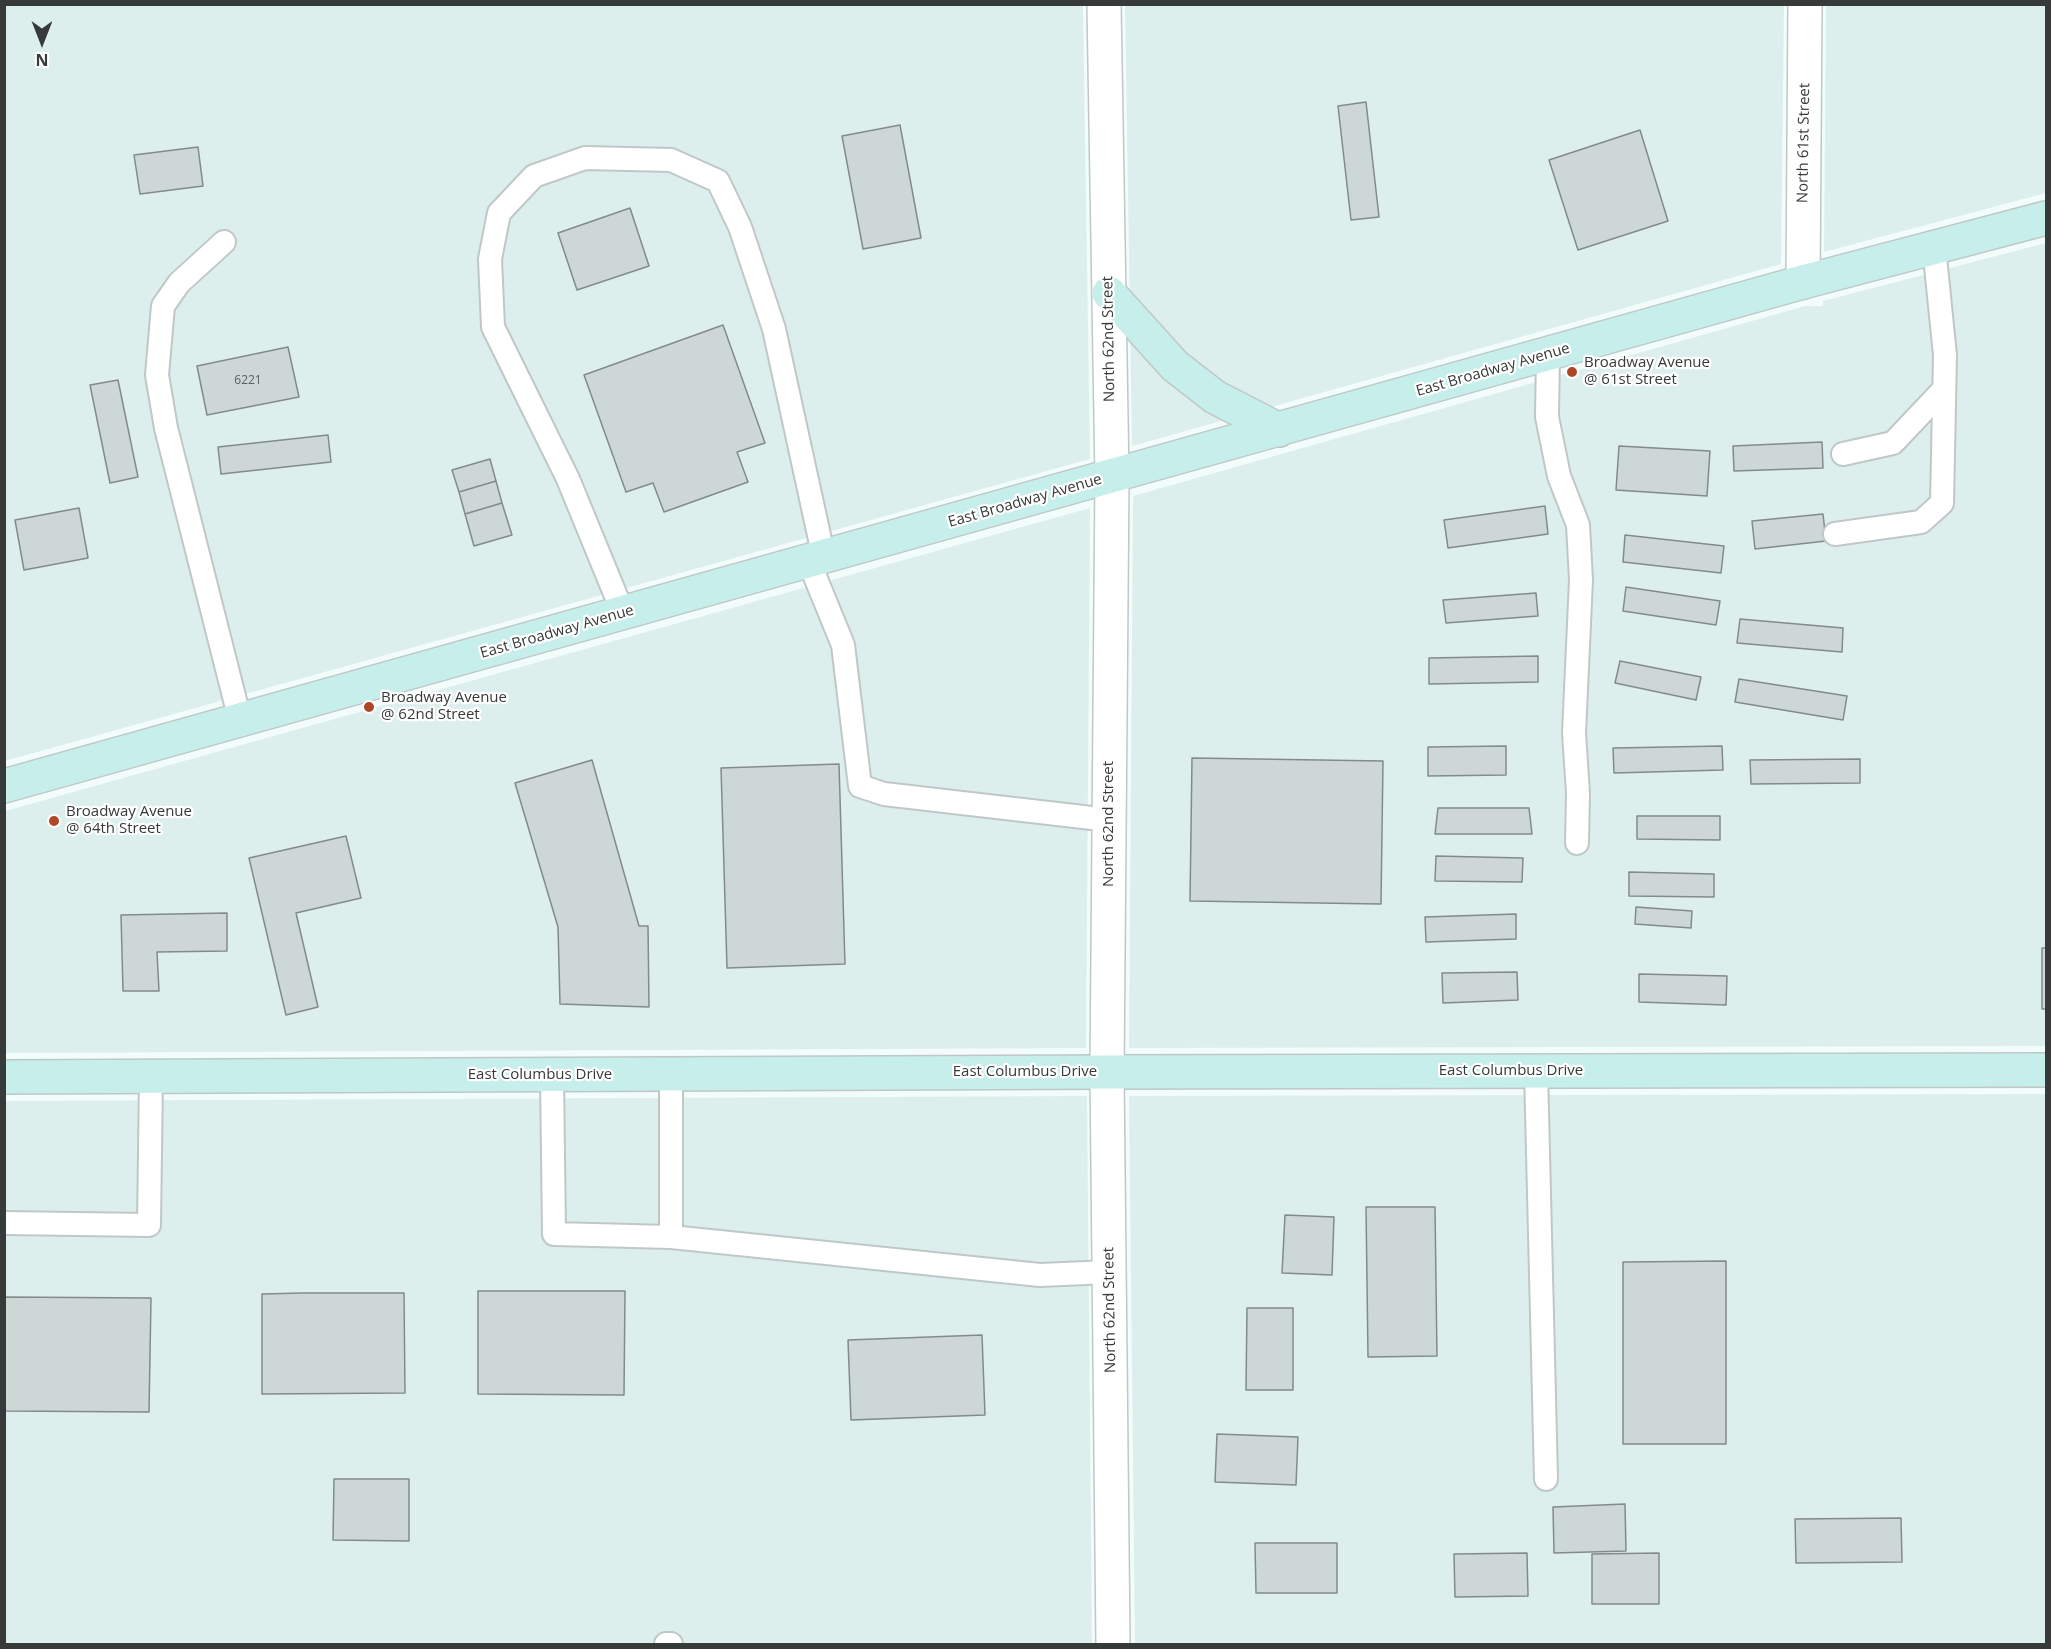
<!DOCTYPE html>
<html>
<head>
<meta charset="utf-8">
<style>
	body { margin:0 }
	#map { position:relative; width:2051px; height:1649px; overflow:hidden; background:#f2fcfb; font-family:"Open Sans",sans-serif }
	canvas { display:block }
	.frame { position:absolute; inset:0; border:6px solid #363a39; pointer-events:none }
	.north { position:absolute; left:12px; top:12px; width:60px; height:60px; -webkit-text-stroke:4px #fff; paint-order:stroke; rotate:180deg; font-size:16px; font-weight:700; line-height:24px; text-align:center; color:#363a39 }
	.north::after { content:''; display:block; margin:auto; width:21px; height:27px; background:#363a39; clip-path:polygon(50% 0,100% 100%,50% 72%,0 100%) }
</style>
</head>
<body>
<div id="map">
<canvas width="2051" height="1649"></canvas>
<div class="frame"></div>
<div class="north">N</div>
</div>
<script>
const g = document.querySelector('canvas').getContext('2d');
g.lineJoin = 'round';
function paint(path, color) {
  g.fillStyle = color;
  g.fill(path, 'evenodd');
}
function strokePath(path, color, width, dash) {
  g.strokeStyle = color;
  g.lineWidth = width;
  g.lineCap = dash ? 'butt' : 'round';
  g.setLineDash(dash || []);
  g.stroke(path);
}
function drawText(font, color, halo, rows, align = 'center') {
  g.font = font + ' "Open Sans",sans-serif';
  g.lineWidth = 4.5;
  g.setLineDash([]);
  g.textBaseline = 'middle';
  g.strokeStyle = halo;
  g.fillStyle = color;
  for (const [text, x, y, turn = 0] of rows) {
    g.save();
    g.translate(x, y);
    g.rotate((+turn || 0) * Math.PI / 180);
    g.textAlign = isNaN(turn) ? turn : align;
    if (halo) g.strokeText(text, 0, 0);
    g.fillText(text, 0, 0);
    g.restore();
  }
}
paint(new Path2D(`
	M5,5H1083L1090,459L5,761Z
	M1125,5H1784L1781,264L1132,446Z
	M1826,5H2046V193L1824,252Z
	M2046,243V1046L1129,1048L1133,496L1805,306H1823V301Z
	M1090,508L1086,1048L5,1053V811Z
	M2046,1094V1644H1135L1129,1096Z
	M1087,1096L1092,1644H5L4,1101Z`), '#ddefed');
const building = new Path2D(`
	M1366,102L1379,217L1351,220L1338,106Z
	M900,125L921,238L863,249L842,136Z
	M1640,130L1668,221L1578,250L1549,160Z
	M198,147L203,186L140,194L134,155Z
	M630,208L649,266L577,290L558,233Z
	M723,325L765,443L737,452L748,482L664,512L653,483L626,492L584,375Z
	M288,347L299,397L207,415L197,366Z
	M118,380L138,477L110,483L90,385Z
	M328,435L331,462L221,474L218,447Z
	M1822,442L1823,468L1734,471L1733,446Z
	M1619,446L1710,451L1707,496L1616,490Z
	M490,459L496,481L459,492L452,470Z
	M496,481L502,503L465,514L459,492Z
	M502,503L512,535L474,546L465,514Z
	M1545,506L1548,534L1448,548L1444,520Z
	M79,508L88,558L24,570L15,520Z
	M1823,514L1826,541L1755,549L1752,521Z
	M1625,535L1724,546L1721,573L1623,562Z
	M1626,587L1720,601L1716,625L1623,611Z
	M1536,593L1538,616L1446,623L1443,600Z
	M1740,619L1843,628L1842,652L1737,643Z
	M1538,656V682L1429,684V658Z
	M1620,661L1701,677L1696,700L1615,683Z
	M1739,679L1847,696L1843,720L1735,702Z
	M1506,746V775L1428,776V747Z
	M1722,746L1723,770L1614,773L1613,748Z
	M1192,758L1383,761L1381,904L1190,901Z
	M1860,759V783L1751,784L1750,760Z
	M592,760L639,926H648L649,1007L560,1004L558,927L515,783Z
	M839,764L845,964L727,968L721,768Z
	M1438,808H1529L1532,834H1435Z
	M1637,816H1720V840L1637,839Z
	M346,836L361,898L296,913L318,1007L286,1015L249,858Z
	M1436,856L1523,858L1522,882L1435,881Z
	M1629,872L1714,874V897L1629,896Z
	M1636,907L1692,911L1691,928L1635,924Z
	M227,913V951L157,952L159,991H123L121,915Z
	M1516,914V939L1426,942L1425,917Z
	M2042,948H2046V1009H2042Z
	M1517,972L1518,1000L1443,1003L1442,973Z
	M1639,974L1727,976L1726,1005L1639,1002Z
	M1366,1207H1435L1437,1356L1368,1357Z
	M1285,1215L1334,1217L1332,1275L1282,1273Z
	M1726,1261V1444H1623V1262Z
	M478,1291H625L624,1395L478,1394Z
	M302,1293H404L405,1393L262,1394V1294Z
	M4,1297L151,1298L149,1412L4,1411Z
	M1247,1308H1293V1390H1246Z
	M982,1335L985,1415L851,1420L848,1340Z
	M1217,1434L1298,1437L1296,1485L1215,1482Z
	M334,1479H409V1541L333,1540Z
	M1625,1504L1626,1551L1554,1553L1553,1507Z
	M1901,1518L1902,1562L1796,1563L1795,1519Z
	M1255,1543H1337V1593H1256Z
	M1527,1553L1528,1596L1455,1597L1454,1554Z
	M1659,1553V1604H1592V1554Z`);
paint(building, '#cdd7d6');
strokePath(building, '#828b8a', 1.5);
const lane = new Path2D(`
	M224,242L179,283L163,306L157,375L166,428L240,720
	M1548,354L1547,417L1559,476L1578,525L1581,580L1574,733L1578,793L1577,843
	M1843,454L1893,443L1944,389
	M1835,534L1921,522L1942,503L1945,355L1934,247
	M809,562L843,645L860,786L884,794L1109,820
	M623,613L568,479L493,327L490,259L499,213L534,176L585,158L671,160L718,181L740,227L774,329L824,558
	M1536,1071L1546,1479
	M552,1075L554,1234L671,1237V1074
	M4,1223L149,1225L151,1077
	M671,1237L1040,1275L1110,1272
	M666,1644H671`);
const street = new Path2D(`
	M1104,4L1112,477L1107,1072L1113,1644
	M1803,282L1805,4`);
const secondary = new Path2D(`
	M1109,293L1175,366L1215,397L1279,430
	M4,786L1803,282L2046,218
	M4,1077L1107,1072L2046,1070`);
strokePath(lane, '#bfc8c7', 26);
strokePath(street, '#bfc8c7', 36);
strokePath(secondary, '#bfc8c7', 36);
strokePath(lane, '#fff', 22);
strokePath(street, '#fff', 33);
strokePath(secondary, '#c6eeeb', 33);
for (const [x, y, r, color] of [
	[1572,372,6,"#ae4724"],
	[369,707,6,"#ae4724"],
	[54,821,6,"#ae4724"]
]) {
  const dot = new Path2D();
  dot.arc(x, y, r, 0, 2 * Math.PI);
  g.fillStyle = color;
  g.fill(dot);
  strokePath(dot, '#fff', 2);
}
drawText('12px', '#5c6160', null, [
	["6221",248,381]
]);
drawText('15px', '#363a39', '#fff', [
	["North 61st Street",1804,143,-89],
	["North 62nd Street",1109,339,-91],
	["East Broadway Avenue",1493,370,-16],
	["East Broadway Avenue",1025,501,-16],
	["East Broadway Avenue",557,632,-16],
	["North 62nd Street",1109,824,-90],
	["East Columbus Drive",1511,1071],
	["East Columbus Drive",1025,1072],
	["East Columbus Drive",540,1075],
	["North 62nd Street",1110,1310,-91]
]);
drawText('15px', '#363a39', '#fff', [
	["Broadway Avenue",1584,363],
	["@ 61st Street",1584,380],
	["Broadway Avenue",381,698],
	["@ 62nd Street",381,715],
	["Broadway Avenue",66,812],
	["@ 64th Street",66,829]
], 'left');
</script>
</body>
</html>
